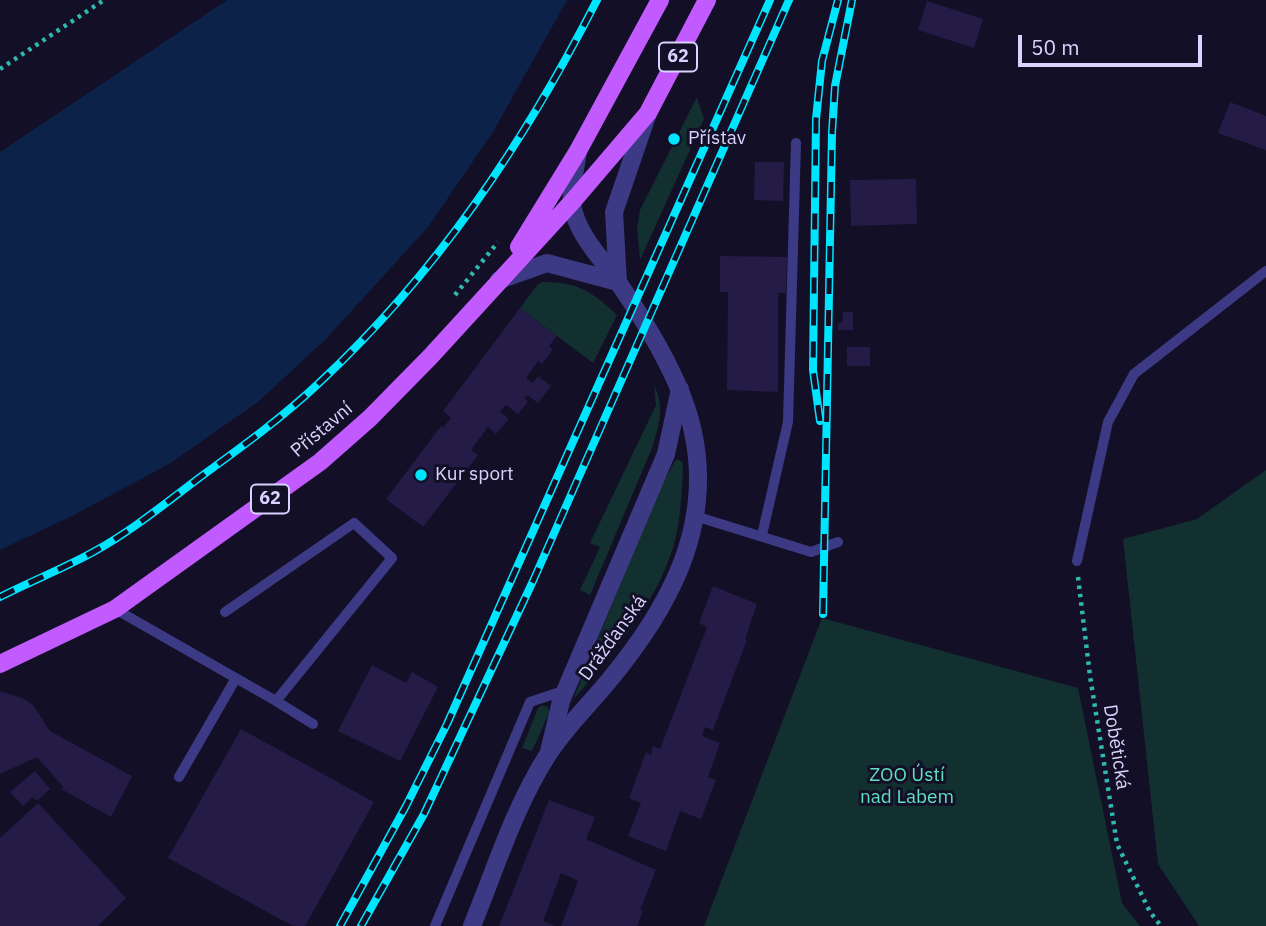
<!DOCTYPE html>
<html>
<head>
<meta charset="utf-8">
<style>
	body { margin:0 }
	#map { position:relative; width:1266px; height:926px; overflow:hidden; background:#130f26; font-family:"IBM Plex Sans",sans-serif }
	canvas { display:block }
	.scale { position:absolute; left:1018px; top:35px; width:184px; height:32px; box-sizing:border-box; border:4px solid #d9d4ff; border-top:0; padding-left:9px; font-size:21px; line-height:24px; white-space:nowrap; color:#d9d4ff; -webkit-text-stroke:5px #130f26; paint-order:stroke }
</style>
</head>
<body>
<div id="map">
<canvas width="1266" height="926"></canvas>
<div class="scale">50 m</div>
</div>
<script>
const g = document.querySelector('canvas').getContext('2d');
g.lineJoin = 'round';
function paint(path, color) {
  g.fillStyle = color;
  g.fill(path, 'evenodd');
}
function strokePath(path, color, width, dash) {
  g.strokeStyle = color;
  g.lineWidth = width;
  g.lineCap = dash ? 'butt' : 'round';
  g.setLineDash(dash || []);
  g.stroke(path);
}
function drawText(font, color, halo, rows, align = 'center') {
  g.font = font + ' "IBM Plex Sans",sans-serif';
  g.lineWidth = 6;
  g.setLineDash([]);
  g.textBaseline = 'middle';
  g.strokeStyle = halo;
  g.fillStyle = color;
  for (const [text, x, y, turn = 0] of rows) {
    g.save();
    g.translate(x, y);
    g.rotate((+turn || 0) * Math.PI / 180);
    g.textAlign = isNaN(turn) ? turn : align;
    if (halo) g.strokeText(text, 0, 0);
    g.fillText(text, 0, 0);
    g.restore();
  }
}
paint(new Path2D(`
	M697,97L704,119L640,260L637,229L640,210Z
	M542,282C577,282 592,291 617,315L593,363L520,308L537,285Z
	M654,385C665,407 659,426 652,448L590,595L580,590L600,547L590,543L656,405Z
	M678,459L683,463C682,492 681,521 673,548C654,608 612,653 573,700L658,492L675,461Z
	M1266,470V926H1199L1158,864L1123,539L1197,519Z
	M822,618L1078,688L1122,903L1140,926H704Z
	M542,705L548,707L549,713L532,751L522,748L538,708Z`), '#12302f');
paint(new Path2D(`
	M227,0H567L493,132L428,227L326,339L258,402L169,464L74,515L0,550V152Z`), '#0c2248');
paint(new Path2D(`
	M927,1L983,19L974,48L918,30Z
	M1230,102L1266,116V150L1218,133Z
	M755,162H784L783,201L754,200Z
	M916,179L917,224L851,226L850,180Z
	M720,256L787,257L786,293H778V392L727,390L728,292H720Z
	M520,308L557,336L549,346L553,349L542,364L538,361L526,378L533,383L538,376L551,386L538,403L527,395L524,398L528,402L518,414L506,405L500,412L509,419L496,434L488,427L471,450L478,455L423,527L386,499L441,426L443,428L451,418L443,411Z
	M843,312H853V330H838V323H842Z
	M847,347H870V366H847Z
	M713,586L757,604L745,639L747,640L713,730L705,727L702,736L720,743L708,777L716,780L701,819L680,811L666,851L628,836L641,803L629,798L646,752L651,755L653,746L660,749L707,627L699,623Z
	M372,665L406,683L412,672L438,687L400,761L338,731Z
	M0,691L22,698L33,705L50,731L132,776L111,817L61,789L63,787L37,757L0,774Z
	M241,729L374,802L305,926H293L168,858Z
	M35,771L50,789L37,801L33,797L23,806L10,792Z
	M549,800L595,817L586,839L656,870L640,910L643,911L637,926H561L578,881L561,873L543,921L554,926H499Z
	M38,803L126,898L98,926H0V838Z`), '#241b47');
strokePath(new Path2D(`
	M0,69L104,0
	M455,295L498,242
	M1078,577L1090,676L1117,844L1150,912L1161,926`), '#2fb8b0', 4.5, [3.5, 5]);
strokePath(new Path2D(`
	M695,516L811,552L838,542
	M762,535L788,422L796,143
	M1077,561L1108,422L1134,374L1266,271
	M115,609L276,701L313,724
	M225,612L354,523L392,558L276,701
	M179,777L236,678
	M435,926L530,702L566,690`), '#3d3a85', 10);
strokePath(new Path2D(`
	M549,752L561,701L666,454L680,389`), '#3d3a85', 18);
strokePath(new Path2D(`
	M499,280L547,263L618,282
	M618,282L614,212L648,113
	M472,926C495,870 514,808 547,756C563,730 587,707 607,683C667,611 714,529 693,432C683,383 648,326 620,285C603,259 577,236 572,204C570,188 576,167 578,151`), '#3d3a85', 18);
strokePath(new Path2D(`
	M519,247L578,151L660,0
	M0,664L115,609L320,462L370,418L430,357L572,202L648,113L707,0`), '#c25bff', 18);
const rail = new Path2D(`
	M820,421L813,370L816,119L822,61L838,0
	M0,597C31,581 65,568 95,551C133,530 168,501 203,475C243,446 283,417 319,383C437,273 524,143 597,0
	M823,614L832,133L835,86L852,0
	M340,926L406,806L447,724L770,0
	M361,926L424,814L533,581L789,0`);
strokePath(rail, '#00e5ff', 8);
strokePath(rail, '#130f26', 5, [16]);
for (const [x, y, r, color] of [
	[674,139,7,"#00e5ff"],
	[421,475,7,"#00e5ff"]
]) {
  const dot = new Path2D();
  dot.arc(x, y, r, 0, 2 * Math.PI);
  g.fillStyle = color;
  g.fill(dot);
  strokePath(dot, '#130f26', 2.5);
}
for (const [x, y, w] of [
	[678,57,38],
	[270,499,38]
]) {
  const box = new Path2D();
  box.roundRect(x - w / 2, y - 14.5, w, 29, 5);
  g.fillStyle = '#130f26';
  g.fill(box);
  strokePath(box, '#d9d4ff', 2);
}
drawText('bold 18px', '#d9d4ff', null, [
	["62",678,57],
	["62",270,499]
]);
drawText('19px', '#d9d4ff', '#130f26', [
	["Přístav",688,139],
	["Kur sport",435,475]
], 'left');
drawText('19px', '#d9d4ff', '#130f26', [
	["Přístavní",322,430,-40],
	["Drážďanská",613,638,-54],
	["Dobětická",1116,747,81]
]);
drawText('19px', '#5fe0c0', '#130f26', [
	["ZOO Ústí",907,776],
	["nad Labem",907,798]
]);
</script>
</body>
</html>
